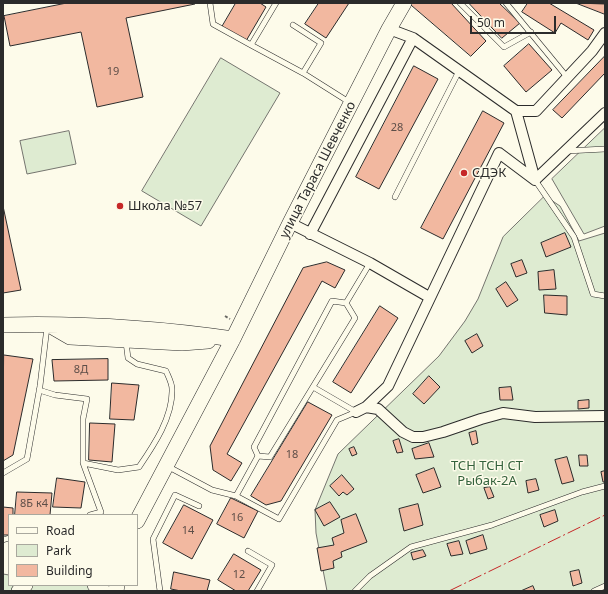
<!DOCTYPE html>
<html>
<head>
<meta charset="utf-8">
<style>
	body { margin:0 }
	#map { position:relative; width:608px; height:594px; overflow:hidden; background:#fdfbea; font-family:"Noto Sans",sans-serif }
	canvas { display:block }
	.frame { position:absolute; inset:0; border:4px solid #2b2b2b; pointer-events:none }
	.legend { position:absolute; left:8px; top:514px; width:130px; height:72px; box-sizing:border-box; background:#fdfbea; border:1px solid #a9a89e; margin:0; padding:5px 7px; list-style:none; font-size:12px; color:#2b2b2b }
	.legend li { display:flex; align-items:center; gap:8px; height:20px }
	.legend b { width:20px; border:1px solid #a9a89e }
	.scale { position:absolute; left:470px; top:16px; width:86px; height:18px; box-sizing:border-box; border:2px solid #2b2b2b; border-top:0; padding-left:5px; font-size:12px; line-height:14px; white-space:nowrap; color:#2b2b2b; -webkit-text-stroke:3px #fdfbea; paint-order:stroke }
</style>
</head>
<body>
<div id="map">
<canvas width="608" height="594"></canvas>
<div class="frame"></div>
<ul class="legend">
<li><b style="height:5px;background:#fdfbea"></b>Road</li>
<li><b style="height:11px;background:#deebd1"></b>Park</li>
<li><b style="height:11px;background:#f2b8a0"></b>Building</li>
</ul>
<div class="scale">50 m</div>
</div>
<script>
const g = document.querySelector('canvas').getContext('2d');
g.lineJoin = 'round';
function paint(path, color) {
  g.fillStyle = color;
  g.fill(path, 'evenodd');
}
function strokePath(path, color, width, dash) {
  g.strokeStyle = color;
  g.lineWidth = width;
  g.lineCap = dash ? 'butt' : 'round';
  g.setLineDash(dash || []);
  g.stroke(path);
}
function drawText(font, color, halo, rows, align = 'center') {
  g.font = font + ' "Noto Sans",sans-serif';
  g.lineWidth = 3;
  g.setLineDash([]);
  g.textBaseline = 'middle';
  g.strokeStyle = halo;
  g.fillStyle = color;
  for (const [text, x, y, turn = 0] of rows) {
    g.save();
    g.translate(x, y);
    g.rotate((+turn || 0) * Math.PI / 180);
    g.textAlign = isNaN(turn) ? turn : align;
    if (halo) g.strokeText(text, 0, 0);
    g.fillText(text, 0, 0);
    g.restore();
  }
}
const green = new Path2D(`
	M221,58L280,93L201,226L142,191Z
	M605,128V226L584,234L552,179Z
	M69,131L76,164L27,174L20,141Z
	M545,196L560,206L579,241L605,233V591H327L316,533L315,510L338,454L439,356L465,321L478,299L503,237Z
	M3,574L9,575V585H101L102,591H3Z`);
paint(green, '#deebd1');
strokePath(green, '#74746e', 1);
const building = new Path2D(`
	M67,3H195V4L126,18L143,97L97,107L81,32L10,46L4,16Z
	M236,3H260L266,7L246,41L222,27Z
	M319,3H349L326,38L305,24Z
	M409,3H451L486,41L471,56Z
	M469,3H499L520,23L502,38Z
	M528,3H549L594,30L588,40L561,23L555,33L522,12Z
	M576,3L605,4V14Z
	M529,44L552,70L526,92L504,66Z
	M605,56V73L562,118L553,110Z
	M414,66L438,79L379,189L356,177Z
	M483,111L504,123L443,239L421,228Z
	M3,206L21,290L3,293Z
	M565,233L571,247L546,257L541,243Z
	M522,260L527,273L516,277L511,264Z
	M327,262L345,270L335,288L322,281L227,454L242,463L231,481L213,470L210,446L303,268Z
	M554,270L556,289L539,290L538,272Z
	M506,282L518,300L507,307L496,289Z
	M544,295L567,296V315L545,313Z
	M380,306L398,318L351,393L333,382Z
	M477,334L483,346L472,353L465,341Z
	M4,355L33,359L13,455L3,461Z
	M108,359V380L54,381L52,360Z
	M429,376L440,387L424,404L413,394Z
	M112,383L139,385L134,420L110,419Z
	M511,387L513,400H500L499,388Z
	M589,400V408L578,409V401Z
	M308,402L332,415L281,501L266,505L251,496Z
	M90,423L115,424L112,462L89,460Z
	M476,431L478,443L472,445L469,433Z
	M399,439L403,452L397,453L393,441Z
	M429,443L434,457L415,459L412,449Z
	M354,447L357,454L352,456L349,449Z
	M579,455H587L588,466H580Z
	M567,457L574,481L562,484L555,460Z
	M434,468L441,487L423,493L416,475Z
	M605,471V482H603L601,472Z
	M342,475L354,489L347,495L343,492L339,496L330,486Z
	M57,478L85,482L81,508L53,507Z
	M536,479L539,490L528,493L526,481Z
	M490,487L494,497L488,499L484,488Z
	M17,492L52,493L50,515H15Z
	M231,498L258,511L244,538L217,524Z
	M330,502L340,517L324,526L315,510Z
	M418,504L423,525L404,531L399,509Z
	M184,505L213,520L192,559L163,543Z
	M3,507L13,508V515H9V535H3Z
	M555,510L558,521L544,527L540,515Z
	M356,514L367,542L341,552L342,557L333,561L334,568L321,571L317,548L334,545L332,538L344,533L341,520Z
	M483,535L487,549L470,554L466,541Z
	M459,541L463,554L451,556L447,544Z
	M423,550L426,556L413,560L411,553Z
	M234,554L261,570L248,591H236L218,580Z
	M579,570L582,583L573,586L570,572Z
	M174,572L210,580L207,591H181L171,589Z
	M533,586L535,591H521Z`);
paint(building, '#f2b8a0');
strokePath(building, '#2b2b2b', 1);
const lane = new Path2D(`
	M210,3L213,24L251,45
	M276,3L251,45L303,73L349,102
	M460,3L504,47L531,32
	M506,3L567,77
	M293,25L321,43L303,73
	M566,151L605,149
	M535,180L574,237L593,294L605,296
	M395,197L459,71
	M313,387L356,412
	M39,390L55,395L87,399L83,419V463L118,470L139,467C154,445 173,417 172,389C172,383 168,376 166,371L137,364L128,358L126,342
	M258,456L270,457L355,318L346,303
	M83,463L101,512L90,515
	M167,466L212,490L236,496L279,519L337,420L356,412
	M3,473L27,459L40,386L47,327
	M236,496L258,456L254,447L332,301L346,303L370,263
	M3,540L9,538
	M248,551L272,565L257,591
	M160,591L153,539L175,495L199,506
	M355,591L370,576L411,547L492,525L582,492L605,486
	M594,591L605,586`);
const street = new Path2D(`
	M516,111H536L592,51L605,33
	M535,180L605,113
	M290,223L370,263L429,297
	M310,234L413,38
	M366,407L378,409L403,432L413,437H423L443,432L481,419L503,413L535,417L605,416
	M356,412L366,407L388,386L499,153L535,180L516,111L413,38L389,29`);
const secondary = new Path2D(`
	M3,325C80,323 157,328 233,339
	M51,326L70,337L182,343L208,341
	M137,521L233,339L290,223L389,29L404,3
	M95,585L103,591
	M19,591L25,585
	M116,591L117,585`);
strokePath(lane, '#2b2b2b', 6);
strokePath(street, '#2b2b2b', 12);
strokePath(secondary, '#2b2b2b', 16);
strokePath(new Path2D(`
	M225,316L230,319`), '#6a6964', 2, [3, 2]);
strokePath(lane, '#fdfbea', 5);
strokePath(street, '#fdfbea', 10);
strokePath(secondary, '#fdfbea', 15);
strokePath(new Path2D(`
	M449,591L605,515`), '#c62828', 1, [14, 3, 2, 3]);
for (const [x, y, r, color] of [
	[464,173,4,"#c62828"],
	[120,206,4,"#c62828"]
]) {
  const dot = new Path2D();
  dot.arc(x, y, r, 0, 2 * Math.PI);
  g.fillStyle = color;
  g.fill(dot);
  strokePath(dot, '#fdfbea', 1.5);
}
drawText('11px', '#5d4e48', null, [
	["19",113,72],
	["28",397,128],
	["8Д",81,370],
	["18",292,455],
	["8Б к4",34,504],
	["16",237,518],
	["14",188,531],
	["12",239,575]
]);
drawText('13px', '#2b2b2b', '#fdfbea', [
	["улица Тараса Шевченко",318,170,-63]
]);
drawText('13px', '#2b2b2b', '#fdfbea', [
	["СДЭК",472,173],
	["Школа №57",128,206]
], 'left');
drawText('13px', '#34623c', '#fdfbea', [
	["ТСН ТСН СТ",487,466],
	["Рыбак-2А",487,481]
]);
</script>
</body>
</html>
